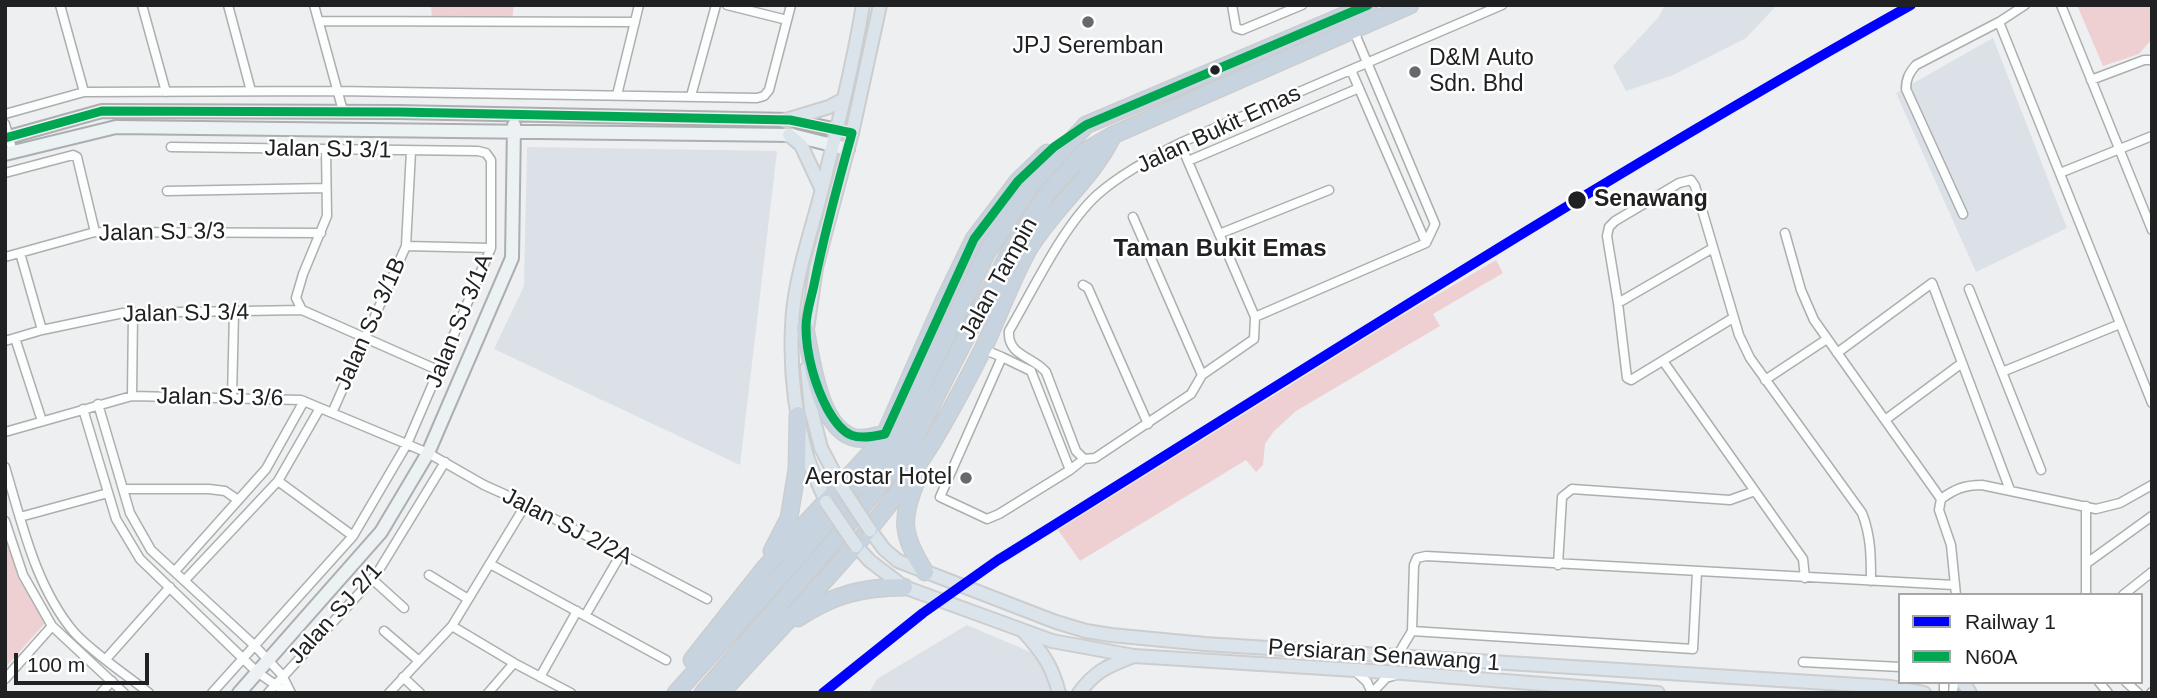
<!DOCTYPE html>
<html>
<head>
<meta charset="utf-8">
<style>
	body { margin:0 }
	#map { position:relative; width:2157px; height:698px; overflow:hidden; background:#edeff1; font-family:Helvetica,sans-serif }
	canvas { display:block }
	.frame { position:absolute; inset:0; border:7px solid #202123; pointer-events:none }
	.legend { position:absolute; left:1898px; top:593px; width:245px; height:91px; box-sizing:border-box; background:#fff; border:2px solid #a6a6a7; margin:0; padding:9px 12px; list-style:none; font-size:21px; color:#202123 }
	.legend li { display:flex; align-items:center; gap:14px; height:35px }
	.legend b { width:35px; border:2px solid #a6a6a7 }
	.scale { position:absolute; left:14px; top:653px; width:135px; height:32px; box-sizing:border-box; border:4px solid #202123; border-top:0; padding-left:9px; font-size:21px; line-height:24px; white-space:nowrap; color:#202123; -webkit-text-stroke:5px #fff; paint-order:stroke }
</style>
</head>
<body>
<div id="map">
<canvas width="2157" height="698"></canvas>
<div class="frame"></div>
<ul class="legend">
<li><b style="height:9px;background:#00f"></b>Railway 1</li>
<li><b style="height:9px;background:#00a651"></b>N60A</li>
</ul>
<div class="scale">100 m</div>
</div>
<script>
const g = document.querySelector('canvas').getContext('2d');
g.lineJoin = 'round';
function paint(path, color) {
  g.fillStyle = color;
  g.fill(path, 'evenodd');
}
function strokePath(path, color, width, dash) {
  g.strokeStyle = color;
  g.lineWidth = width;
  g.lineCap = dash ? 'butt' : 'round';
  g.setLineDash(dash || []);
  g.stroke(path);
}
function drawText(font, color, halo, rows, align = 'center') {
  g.font = font + ' Helvetica,sans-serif';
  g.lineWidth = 5;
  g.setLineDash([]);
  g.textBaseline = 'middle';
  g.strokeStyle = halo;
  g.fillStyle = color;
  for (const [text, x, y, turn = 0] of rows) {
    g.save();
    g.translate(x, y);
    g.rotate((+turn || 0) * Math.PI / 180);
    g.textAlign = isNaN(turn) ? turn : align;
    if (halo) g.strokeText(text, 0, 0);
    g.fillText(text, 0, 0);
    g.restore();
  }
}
paint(new Path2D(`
	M1665,5H1777L1746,38L1671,76L1626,91L1613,66L1658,18Z
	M1993,38L2067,228L1976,272L1896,93Z
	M527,147L777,151L740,465L494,349L524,286Z
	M967,625L1042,657L1050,680L1051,693H869L877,679Z`), '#dbe1e7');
paint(new Path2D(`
	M431,5H514L512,20L432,19Z
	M2077,5H2152V39L2139,54L2103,66Z
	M1496,260L1503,273L1433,314L1440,326L1296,411L1274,431L1265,444L1263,465L1256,472L1246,460L1080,561L1058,530L1401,316Z
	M5,534L18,578L45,623L5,668Z`), '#efd0d2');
const street = new Path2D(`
	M60,5L84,92
	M142,5L166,92
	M228,5L251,91
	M314,5L343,111
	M727,5L787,20
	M1232,5L1236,28L1242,30L1302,5
	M2061,5L2152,230
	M319,21L635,22
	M1999,22L2152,403
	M1351,70L1426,243
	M2091,80L2144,60H2152
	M617,95L639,5
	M691,96L716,5
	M5,114L84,92L337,91L757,98L764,96L769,90L791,5
	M5,124L13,152
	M171,147L478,151L486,153L491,160V248L407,444L353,536L212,693
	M1188,161L1359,88
	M5,173L73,155L77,157L95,232
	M2060,173L2152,136
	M167,191L326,188
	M1963,214L1906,89C1906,79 1909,73 1916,65L1999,22L2025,5
	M1133,217L1202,375
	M1785,233L1801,290L1814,320L1941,499
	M1219,234L1329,190
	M406,246L491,248
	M20,253L42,330
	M5,257L95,232L321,233
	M1083,285L1088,288L1148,424
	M1969,289L2041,470
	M1618,303L1713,248
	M302,310L296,298L303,274L327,216L326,150
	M1255,317L1426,243L1435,224L1353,29
	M1733,318L1631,380L1627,378L1618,303L1607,236L1609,227L1615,221L1679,183L1691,180L1695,186L1739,335L1750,358L1862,513C1871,536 1871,557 1871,581
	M15,338L42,421
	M5,341L42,330L123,313L302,310L440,371
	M983,349L1002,357L940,497L987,519L999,514L1070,470L1084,459L1095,458L1191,394L1202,375L1254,339L1255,317L1180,143
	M1837,353L1932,283L2010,490
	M1002,357L1031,371L1070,470
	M1663,361L1803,559L1805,578
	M2002,372L2120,324
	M1765,380L1827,339
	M132,396L133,313
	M232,398L234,312
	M98,404L130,513L151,550L254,645L282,675L291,693
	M83,409L116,519L140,559L257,672L287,693
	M332,413L406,246L411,151
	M1885,420L1962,363
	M5,432L132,396L301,400L428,453L484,485L526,504L707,599
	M1084,459L1076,451L1046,372C1033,356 1007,356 1009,331C1033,290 1063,226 1097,195C1122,173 1152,158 1180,143L1502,5
	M5,467C22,523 35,585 73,631C90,651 128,676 149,693
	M278,481L353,536
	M123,489H209L225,491L238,500
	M2086,506V595
	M20,517L108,493
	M5,521L23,575L52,626L124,693
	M2087,563L2152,516
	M490,564L666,660
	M1558,565L1562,497L1572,489L1730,500L1755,491
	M175,571L266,469L304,401
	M429,575L468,599
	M372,579L404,608
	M185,580L278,481L320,408
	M1956,595L1951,545L1939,510L1941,499C1955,489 1964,485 1982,485L2096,509L2120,503L2152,485
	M2123,595L2152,572
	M585,616L621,554
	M452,626L514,663L571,693
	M384,631L419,661
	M1412,631L1693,649L1697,572
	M1397,656L1412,631L1414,565L1417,558L1426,556L1954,585
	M106,659L170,587
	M1803,662L1900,667
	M1355,671L1367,682L1372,693
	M403,677L420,693
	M540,677L577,611
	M5,679L52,626
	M2099,682L2108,693
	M2126,682L2138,693
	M101,693L112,681
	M268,693L376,575L445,462
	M389,693L452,626L526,504
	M488,693L514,663
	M1372,693L1386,678L1396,675
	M1944,693V682
	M1953,693L1954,682
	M2151,693L2152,692`);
const secondary = new Path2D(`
	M5,138L102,111L398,112L790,120L852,133
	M5,154L116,127L792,135L848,149
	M239,693L381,532L428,453L512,258L514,125`);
const primary = new Path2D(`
	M786,120L829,107L844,99
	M789,135L801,145L822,190
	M806,336L816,268L852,133L880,5
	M807,368L811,409L821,448L841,486
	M826,502C820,486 811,470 806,453C795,413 790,368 792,327C793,285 809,238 820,197C836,133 852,70 863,5
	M870,530L884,549L898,561L1056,622L1086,631L1111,635L1205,644L1891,687L1924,693
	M856,546L870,561L904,587L1052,641L1134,656L1402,673L1658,693
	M1023,631C1042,652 1052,665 1059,693
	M1963,682L1970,693
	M1079,693C1096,670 1108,666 1134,656`);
const highway = new Path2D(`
	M805,328C812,360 818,424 852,437C862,441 874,436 885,434
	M918,477C900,519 901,534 925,572
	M772,551L789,518L797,469L798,415
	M798,618C832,595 863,587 904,587
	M692,660L764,569L877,446L885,434L943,303L974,239L1018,181L1047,153
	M676,693L802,552L897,438L987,252L1032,184L1086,125L1369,5
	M703,693L829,547L909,449L1009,253L1049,191L1086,151L1113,135L1410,5
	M721,693C795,610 878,532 936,436C953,407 969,377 984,347C999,315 1011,281 1028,250C1052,209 1093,178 1113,135`);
strokePath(street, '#acaeaf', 11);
strokePath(secondary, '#acaeaf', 16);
strokePath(primary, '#cccdce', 16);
strokePath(highway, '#cccdce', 19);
strokePath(street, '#fcfdfd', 8);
strokePath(secondary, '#ecf1f4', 12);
strokePath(primary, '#dce4eb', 12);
strokePath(highway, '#c7d4e0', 16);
const primaryBridge = new Path2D(`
	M841,486L870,530
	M826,502L856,546`);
strokePath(primaryBridge, '#cccdce', 16, []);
strokePath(primaryBridge, '#dce4eb', 12);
strokePath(new Path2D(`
	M5,138L102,111L398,112L790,120L852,133C838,183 824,234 814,285C811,299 806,313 806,327C806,354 815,386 828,410C844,438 855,441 885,434L974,239L1018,181L1054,147L1086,125L1368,5`), '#00a651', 9);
strokePath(new Path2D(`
	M823,693L923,613L998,560C1300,372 1600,179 1911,5`), '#00f', 10);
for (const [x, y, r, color] of [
	[1088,22,7,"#68696b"],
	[1215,70,6,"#202123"],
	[1415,72,7,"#68696b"],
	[1577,200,10,"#202123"],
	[966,478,7,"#68696b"]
]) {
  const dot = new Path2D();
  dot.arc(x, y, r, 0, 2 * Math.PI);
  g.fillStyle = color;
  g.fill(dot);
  strokePath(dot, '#fff', 2.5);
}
drawText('23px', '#202123', '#fff', [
	["JPJ Seremban",1088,47],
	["D&M Auto",1429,59,"left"],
	["Sdn. Bhd",1429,85,"left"],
	["Aerostar Hotel",952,478,"right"]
]);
drawText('23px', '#202123', '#fff', [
	["Jalan Bukit Emas",1219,130,-25],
	["Jalan SJ 3/1",328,150,1],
	["Jalan SJ 3/3",162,233,-1],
	["Jalan Tampin",999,279,-61],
	["Jalan SJ 3/4",186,314,-1],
	["Jalan SJ 3/1A",460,321,-68],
	["Jalan SJ 3/1B",371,324,-66],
	["Jalan SJ 3/6",220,398,1],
	["Jalan SJ 2/2A",567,527,27],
	["Jalan SJ 2/1",336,614,-48],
	["Persiaran Senawang 1",1384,656,4]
]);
drawText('bold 23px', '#202123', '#fff', [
	["Senawang",1594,200]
], 'left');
drawText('bold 24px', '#202123', '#fff', [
	["Taman Bukit Emas",1220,249]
]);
</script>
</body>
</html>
